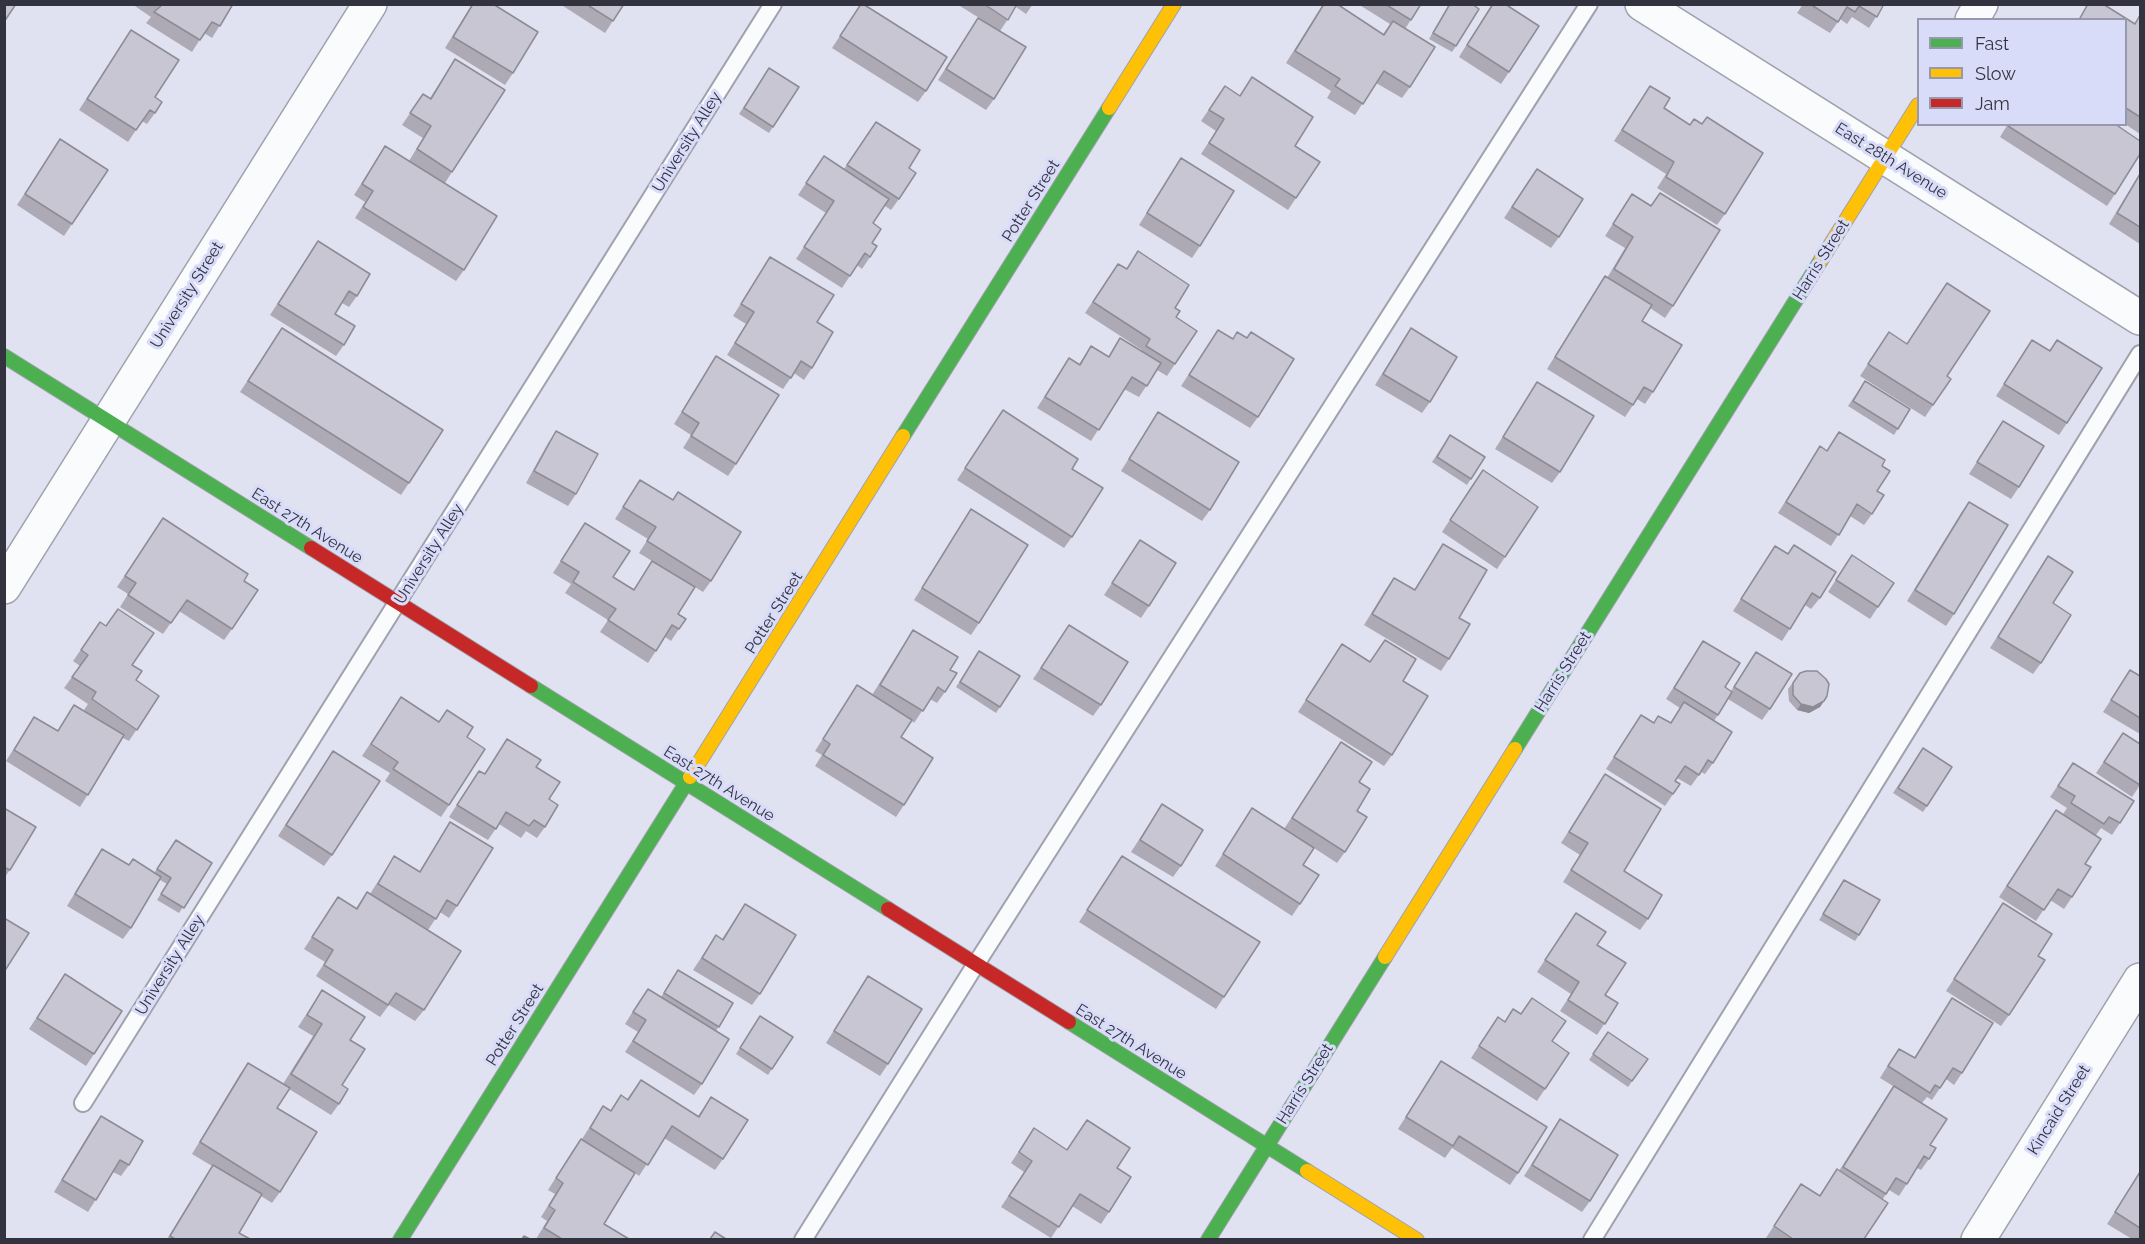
<!DOCTYPE html>
<html>
<head>
<meta charset="utf-8">
<style>
	body { margin:0 }
	#map { position:relative; width:2145px; height:1244px; overflow:hidden; background:#e0e2f1; font-family:Raleway,sans-serif }
	canvas { display:block }
	.frame { position:absolute; inset:0; border:6px solid #32333f; pointer-events:none }
	.legend { position:absolute; left:1917px; top:18px; width:210px; height:108px; box-sizing:border-box; background:#d8dcf9; border:2px solid #9698af; margin:0; padding:8px 10px; list-style:none; font-size:18px; color:#32333f }
	.legend li { display:flex; align-items:center; gap:12px; height:30px }
	.legend b { width:30px; border:2px solid #9698af }
</style>
</head>
<body>
<div id="map">
<canvas width="2145" height="1244"></canvas>
<div class="frame"></div>
<ul class="legend">
<li><b style="height:8px;background:#4caf50"></b>Fast</li>
<li><b style="height:8px;background:#ffc107"></b>Slow</li>
<li><b style="height:8px;background:#c62828"></b>Jam</li>
</ul>
</div>
<script>
const g = document.querySelector('canvas').getContext('2d');
g.lineJoin = 'round';
function strokePath(path, color, width, dash) {
  g.strokeStyle = color;
  g.lineWidth = width;
  g.lineCap = dash ? 'butt' : 'round';
  g.setLineDash(dash || []);
  g.stroke(path);
}
function paint(path, color) {
  g.fillStyle = color;
  g.fill(path, 'evenodd');
}
function drawText(font, color, halo, rows, align = 'center') {
  g.font = font + ' Raleway,sans-serif';
  g.lineWidth = 6;
  g.setLineDash([]);
  g.textBaseline = 'middle';
  g.strokeStyle = halo;
  g.fillStyle = color;
  for (const [text, x, y, turn = 0] of rows) {
    g.save();
    g.translate(x, y);
    g.rotate((+turn || 0) * Math.PI / 180);
    g.textAlign = isNaN(turn) ? turn : align;
    if (halo) g.strokeText(text, 0, 0);
    g.fillText(text, 0, 0);
    g.restore();
  }
}
const lane = new Path2D(`
	M83,1103L773,4
	M803,1240L976,964L1589,4
	M1592,1240L2140,354`);
const street = new Path2D(`
	M1642,4L2140,318
	M1972,20L1981,4
	M4,587L370,4
	M1978,1240L2140,980`);
const fast = new Path2D(`
	M4,356L311,548
	M903,436L1109,108
	M531,686L888,909
	M1515,749L1821,260
	M1069,1022L1307,1171
	M400,1240L690,777
	M1208,1240L1385,957`);
const slow = new Path2D(`
	M1109,108L1174,4
	M1821,260L1918,105
	M690,777L903,436
	M1385,957L1515,749
	M1307,1171L1417,1240`);
const jam = new Path2D(`
	M311,548L531,686
	M888,909L1069,1022`);
strokePath(lane, '#a0a1ad', 20);
strokePath(street, '#a0a1ad', 36);
strokePath(fast, '#a0a1ad', 16);
strokePath(slow, '#a0a1ad', 16);
strokePath(jam, '#a0a1ad', 16);
strokePath(lane, '#fafbfd', 16);
strokePath(street, '#fafbfd', 33);
strokePath(fast, '#4caf50', 14);
strokePath(slow, '#ffc107', 14);
strokePath(jam, '#c62828', 14);
paint(new Path2D(`
	M132,4H233L212,38L204,33L192,52L146,23L151,17Z
	M472,4H493L513,73L505,85L445,48Z
	M560,4H624L605,33Z
	M861,4H868L867,7L926,91L918,102L832,48Z
	M961,4H1033L1026,14L1016,7L1000,31L994,99L986,110L938,80L978,18L989,24L960,6Z
	M1323,4L1383,34L1390,24L1358,4H1421L1405,29L1410,87L1402,98L1376,83L1355,115L1327,98L1331,91L1286,63Z
	M1449,4H1472L1456,46L1452,52L1429,39Z
	M1492,4H1509V72L1501,84L1459,57Z
	M1803,4H1884L1869,28L1852,17L1847,24L1840,19L1830,33L1797,13Z
	M2087,4H2103L2134,24L2140,15V134L2125,124L2126,20H2078Z
	M131,30L155,97V113L147,124L142,121L128,142L79,110Z
	M455,59L452,172L445,183L464,270L456,281L355,218L365,202L354,195L385,146L409,161L423,138L402,125L423,94L430,98Z
	M769,68L799,87L769,133L739,114Z
	M1225,86L1295,146L1296,198L1288,210L1201,154L1216,131L1201,121Z
	M1650,86L1664,108L1690,125L1702,124L1725,214L1717,225L1657,188L1666,174L1614,141Z
	M876,122L909,168L899,199L891,210L885,206L873,223L870,257L862,269L857,265L842,288L796,259L826,213L798,195L824,156L844,169Z
	M2008,124H2115V194L2107,206L2000,137Z
	M60,139L72,224L64,236L17,205Z
	M1181,158L1200,246L1192,258L1139,225Z
	M2140,173V244L2109,224Z
	M1529,180L1559,237L1551,248L1504,218Z
	M1660,193L1673,306L1665,318L1650,308L1642,321L1653,392L1645,404L1637,399L1625,417L1547,369L1597,288L1605,276L1607,278L1625,248L1605,236L1624,206L1632,194L1651,205Z
	M318,241L357,296L349,307L342,303L335,314L344,345L336,356L270,315Z
	M770,257L817,322L812,368L804,380L794,373L783,389L727,355L746,324L733,316Z
	M1110,275L1175,308L1176,317L1197,331L1167,376L1157,370L1139,397L1124,389L1091,441L1037,408L1069,358L1079,364L1091,346L1108,357L1120,338L1142,351V350L1085,313Z
	M1947,283V376L1951,379L1925,417L1860,376L1889,332L1907,344Z
	M282,328L409,483L401,495L240,392Z
	M1411,328L1430,402L1422,413L1375,385L1403,340Z
	M1218,330L1258,417L1250,428L1181,386Z
	M2032,340L2049,351L2057,340L2067,423L2059,435L1996,396Z
	M716,356L736,464L728,476L683,448L691,435L674,424Z
	M1865,381L1910,409L1894,435L1848,406Z
	M1537,382L1560,472L1552,483L1495,449Z
	M1003,410L1072,469V537L1064,548L957,480Z
	M1158,412L1210,510L1202,521L1121,471Z
	M2003,421L2019,487L2011,499L1969,474Z
	M556,431L576,494L568,506L526,483L548,443Z
	M1839,432L1882,466L1872,514L1864,525L1850,516L1831,546L1778,513L1820,446L1827,451Z
	M1450,435L1485,457L1467,485L1432,462Z
	M640,480L673,500L678,492L711,581L703,592L695,587L678,614L679,629L671,641L665,637L648,663L600,632L608,620L565,593L571,584L553,573L585,523L613,577L634,589L652,561L639,553L648,539L615,519Z
	M1475,481L1538,507L1497,569L1442,532Z
	M1969,502L1954,614L1946,626L1907,601L1961,513Z
	M971,509L979,623L971,635L914,600Z
	M155,530L244,581L232,629L224,640L179,611L163,634L120,607L128,594L117,587Z
	M1140,540L1149,606L1141,618L1104,595Z
	M1443,544L1449,659L1441,671L1364,625L1386,589L1394,578L1414,590Z
	M1794,545L1820,598L1811,609L1805,605L1782,641L1733,611L1775,546L1788,553Z
	M1852,555L1878,607L1870,619L1828,592Z
	M2048,556L2053,603L2041,663L2033,674L1990,648Z
	M100,622L132,665L136,680L159,696L129,741L123,738L80,807L6,761L34,717L58,731L74,705L91,715L84,710L88,704L64,688L80,666L73,661Z
	M1069,625L1101,705L1093,716L1033,679Z
	M913,630L950,670L945,692L937,703L930,699L914,723L912,721L901,737L904,805L896,817L815,766L822,755L815,751L857,685L872,695Z
	M1385,640L1403,681L1392,755L1384,766L1298,712L1342,644L1370,662Z
	M1703,641L1725,687L1731,691L1756,652L1770,709L1762,720L1728,699L1714,721L1713,763L1705,774L1701,772L1691,786L1677,778L1675,781L1673,794L1665,806L1606,769L1641,715L1653,723L1658,716L1670,723L1680,708L1666,699Z
	M975,657L1000,707L996,713L956,687Z
	M2130,670L2140,676V734L2103,712Z
	M1800,673L1827,696L1820,707L1809,713L1797,710L1789,701L1788,689Z
	M401,697L439,722L467,737L449,805L441,817L385,781L390,773L362,756Z
	M2123,733L2140,785L2132,797L2096,773Z
	M507,739L536,767L549,799L545,827L537,838L526,831L521,838L499,824L488,840L449,817L479,771L484,774Z
	M1341,742L1359,782L1357,811L1345,852L1337,863L1314,848L1303,865L1300,904L1292,916L1215,866L1252,808L1284,829Z
	M1923,748L1927,806L1923,812L1893,793Z
	M333,751L332,855L324,866L278,836Z
	M2073,763L2120,823L2112,835L2101,828L2096,835L2072,897L2064,909L2050,900L2036,921L1999,897L2056,810L2063,814L2067,808L2050,797Z
	M1605,774L1624,871L1648,919L1640,930L1563,882L1580,855L1561,843Z
	M1162,804L1181,866L1173,877L1131,852Z
	M4,808L10,870L4,878Z
	M450,822L457,906L449,918L440,912L428,930L424,1010L415,1021L389,1005L380,1017L316,976L325,962L304,949L338,897L356,908L367,892L370,894L394,856L419,872Z
	M176,840L212,863L179,913L157,900L167,884L160,880L131,928L123,939L67,906L94,861L102,849L128,865L154,873Z
	M1122,856L1224,997L1216,1009L1079,922Z
	M1844,880L1859,935L1855,941L1819,920Z
	M2003,903L2038,956L2009,1015L2001,1026L1946,991Z
	M745,904L760,994L752,1005L693,970L716,935L722,939Z
	M1576,913L1597,945L1605,995L1618,1003L1597,1035L1560,1011L1571,994L1537,972Z
	M678,970L733,1003L716,1031L702,1084L694,1095L625,1052L638,1032L625,1024L640,1000L648,989L661,997Z
	M65,974L94,1054L86,1066L29,1029Z
	M868,976L888,1064L880,1076L826,1043Z
	M322,990L350,1040L339,1104L331,1115L289,1089L277,1108L280,1192L272,1203L261,1196L239,1233L250,1239H167L212,1166L192,1154L240,1074L248,1063L283,1084L313,1036L298,1027Z
	M1952,998L1962,1073L1954,1085L1946,1079L1932,1100L1927,1097L1922,1103L1930,1145L1929,1159L1921,1170L1917,1168L1899,1196L1889,1190L1882,1200L1864,1239H1769L1766,1238L1801,1184L1819,1196L1837,1169L1839,1171L1893,1086L1880,1078L1891,1060L1899,1049L1914,1058Z
	M760,1016L793,1037L768,1075L736,1054Z
	M1498,1017L1505,1021L1552,1041L1569,1053L1537,1101L1471,1058Z
	M1608,1032L1648,1059L1628,1087L1589,1060Z
	M1441,1061L1518,1173L1510,1185L1452,1148L1445,1158L1398,1129Z
	M641,1080L698,1116L711,1097L723,1159L715,1170L664,1138L639,1176L635,1173L604,1224L629,1239H536L547,1221L541,1217L555,1194L548,1190L573,1150L581,1139H582L603,1106L611,1111L621,1095L627,1099Z
	M101,1116L129,1165L121,1176L113,1172L88,1212L54,1192L93,1127Z
	M1560,1119L1590,1201L1582,1212L1524,1176Z
	M1087,1120L1117,1168L1109,1212L1101,1224L1072,1206L1051,1238L1001,1207L1024,1172L1011,1163L1034,1128L1067,1150Z
	M2140,1172V1239H2132L2107,1224Z`), '#adaab5');
paint(new Path2D(`
	M1824,701L1820,707L1809,713L1797,710L1801,704Z`), '#8d8b94');
const building = new Path2D(`
	M4,4H16L4,22Z
	M158,4H233L220,26L212,22L200,40L154,12L161,6Z
	M473,4H493L538,32L513,73L453,37Z
	M586,4H624L613,21Z
	M861,4H863L947,57L926,91L840,36Z
	M984,4H1017L1008,20Z
	M1324,4H1337L1384,35L1393,21L1435,47L1410,87L1384,71L1363,104L1335,86L1340,79L1295,51Z
	M1385,4H1421L1411,20Z
	M1450,4H1472L1479,9L1456,46L1433,33Z
	M1493,4H1509L1508,6L1539,26L1509,72L1467,45Z
	M1810,4H1884L1877,17L1859,6L1855,12L1847,7L1838,22Z
	M2088,4H2103L2135,24L2140,15V117L2126,108V20H2079Z
	M978,18L1026,47L994,99L946,69Z
	M131,30L179,60L155,97L162,102L155,113L150,110L136,130L87,99Z
	M455,59L505,90L452,172L417,149L431,126L410,113L423,94L431,99Z
	M769,68L799,87L773,127L744,108Z
	M1252,77L1313,117L1295,146L1320,162L1296,198L1209,143L1224,119L1209,110L1225,86L1240,96Z
	M1650,86L1670,98L1664,108L1690,125L1694,119L1702,124L1707,117L1763,153L1725,214L1666,177L1674,162L1622,130Z
	M876,122L920,150L909,168L916,173L899,199L847,165Z
	M2009,124H2115L2140,141V154L2115,194L2008,126Z
	M60,139L108,170L72,224L25,194Z
	M385,146L497,216L464,270L363,207L373,191L362,184Z
	M824,156L889,199L873,223L881,229L872,243L877,246L870,257L865,253L850,276L804,247L834,201L806,183Z
	M1181,158L1234,191L1200,246L1147,213Z
	M1537,169L1583,199L1559,237L1512,207Z
	M2140,174V227L2117,213Z
	M1660,193L1720,230L1673,306L1614,269L1633,237L1613,224L1632,194L1651,206Z
	M318,241L370,274L357,296L349,291L335,314L355,326L344,345L278,304Z
	M1138,251L1189,285L1175,308L1180,311L1176,317L1197,331L1175,364L1146,346L1150,339L1093,302L1118,264L1127,269Z
	M770,257L834,295L817,322L833,332L812,368L801,361L791,378L735,343L754,312L741,304Z
	M1605,276L1652,305L1642,321L1682,345L1653,392L1644,387L1633,405L1555,357Z
	M1947,283L1990,311L1947,376L1951,379L1933,405L1868,364L1889,332L1907,344Z
	M282,328L443,430L409,483L248,381Z
	M1411,328L1457,357L1430,402L1383,374Z
	M1218,330L1233,339L1237,332L1247,338L1251,332L1294,359L1258,417L1189,375Z
	M1120,338L1161,363L1147,386L1132,377L1099,430L1045,397L1069,358L1080,365L1091,346L1109,357Z
	M2032,340L2050,351L2057,340L2102,368L2067,423L2004,384Z
	M716,356L779,395L736,464L691,436L699,423L682,412Z
	M1865,381L1910,409L1898,429L1853,401Z
	M1537,382L1594,416L1560,472L1503,437Z
	M1003,410L1078,459L1072,469L1103,488L1072,537L965,468Z
	M1158,412L1239,462L1210,510L1129,459Z
	M2003,421L2044,446L2019,487L1977,462Z
	M556,431L598,454L576,494L534,471Z
	M1839,432L1885,460L1882,466L1890,471L1877,491L1884,495L1872,514L1857,504L1839,535L1786,502L1820,446L1827,451Z
	M1450,435L1485,457L1471,479L1437,457Z
	M1483,470L1538,507L1505,557L1450,520Z
	M640,480L673,500L678,492L741,532L711,581L647,541L656,527L623,507Z
	M1969,502L2008,525L1954,614L1915,590Z
	M971,509L1028,545L979,623L922,588Z
	M163,518L248,574L244,581L258,590L232,629L187,600L171,623L128,595L136,583L125,576Z
	M585,523L630,551L613,577L634,590L652,561L695,587L678,614L686,619L679,629L672,625L656,651L608,620L616,609L573,582L579,572L561,561Z
	M1140,540L1176,563L1149,606L1112,583Z
	M1443,544L1487,570L1459,618L1470,624L1449,659L1372,614L1394,578L1415,590Z
	M1794,545L1836,572L1820,598L1812,593L1790,629L1741,599L1775,546L1788,554Z
	M1852,555L1894,583L1878,607L1836,580Z
	M2048,556L2073,572L2053,603L2071,615L2041,663L1998,637Z
	M118,609L154,633L132,665L142,671L136,680L159,696L137,730L92,699L96,692L72,677L88,655L81,650L100,622L106,626Z
	M1069,625L1128,662L1101,705L1041,668Z
	M913,630L958,657L950,670L957,673L945,692L938,687L923,711L880,685Z
	M1385,640L1416,659L1403,681L1428,696L1392,755L1306,700L1342,644L1370,662Z
	M1703,641L1740,663L1725,687L1732,692L1718,715L1674,688Z
	M979,651L1020,676L1000,707L960,682Z
	M1756,652L1792,674L1770,709L1734,687Z
	M2130,670L2140,676V718L2111,700Z
	M1806,671H1817L1826,679L1829,684L1827,696L1824,701L1813,707L1801,704L1793,695V683L1800,673Z
	M857,685L912,720L901,737L933,758L904,805L823,755L830,744L823,739Z
	M401,697L439,722L447,710L473,727L467,737L485,749L449,805L393,769L398,762L371,744Z
	M1684,702L1732,732L1713,763L1708,760L1699,775L1685,766L1675,781L1680,784L1673,794L1614,757L1641,715L1654,723L1658,716L1671,723Z
	M74,705L124,735L88,795L14,750L34,717L58,731Z
	M2123,733L2140,744V785L2104,762Z
	M507,739L541,760L536,767L560,782L549,799L558,805L545,827L534,820L529,826L506,812L496,829L457,805L479,771L485,774Z
	M1341,742L1372,762L1359,782L1370,789L1357,811L1367,817L1345,852L1292,818Z
	M1923,748L1952,767L1927,806L1898,788Z
	M333,751L380,781L332,855L286,825Z
	M2073,763L2134,801L2120,823L2109,817L2104,824L2071,803L2075,796L2058,786Z
	M1605,774L1661,809L1624,871L1662,895L1648,919L1571,870L1588,843L1569,832Z
	M1162,804L1203,830L1181,866L1140,840Z
	M4,808L36,827L10,870L4,867Z
	M1252,808L1314,848L1303,865L1319,875L1300,904L1223,854Z
	M2056,810L2101,839L2085,864L2091,867L2072,897L2058,889L2044,910L2007,886Z
	M450,822L493,848L457,906L447,900L436,919L378,884L394,856L420,872Z
	M176,840L212,863L184,908L161,894L171,878L157,869Z
	M102,849L129,865L133,859L161,877L131,928L75,894Z
	M1122,856L1260,942L1224,997L1087,910Z
	M1844,880L1880,900L1859,935L1823,914Z
	M367,892L461,951L424,1010L396,993L388,1005L324,965L333,950L312,937L338,897L357,909Z
	M2003,903L2052,934L2038,956L2045,960L2009,1015L1954,979Z
	M745,904L796,935L760,994L702,958L716,935L723,940Z
	M1576,913L1606,932L1597,945L1626,963L1605,995L1618,1003L1605,1024L1568,1000L1579,982L1545,960Z
	M4,918L29,933L4,972Z
	M678,970L733,1003L719,1027L664,993Z
	M65,974L122,1011L94,1054L37,1018Z
	M868,976L922,1009L888,1064L834,1031Z
	M648,989L729,1039L702,1084L633,1041L646,1020L633,1012Z
	M322,990L365,1017L350,1040L365,1049L342,1085L348,1089L339,1104L291,1074L322,1024L307,1015Z
	M1532,998L1566,1021L1552,1041L1569,1053L1545,1089L1479,1046L1498,1017L1505,1022L1513,1009L1521,1014Z
	M1952,998L1993,1023L1962,1073L1953,1068L1940,1088L1935,1085L1930,1093L1888,1066L1899,1049L1915,1058Z
	M760,1016L793,1037L772,1069L740,1048Z
	M1608,1032L1648,1059L1632,1081L1593,1054Z
	M1441,1061L1547,1127L1518,1173L1459,1136L1453,1146L1406,1117Z
	M248,1063L290,1088L277,1108L317,1132L280,1192L200,1142Z
	M641,1080L699,1117L711,1097L748,1120L723,1159L672,1126L648,1165L590,1128L603,1106L611,1111L621,1095L628,1100Z
	M1894,1086L1947,1119L1930,1145L1936,1148L1929,1159L1924,1156L1907,1184L1896,1178L1886,1194L1843,1167Z
	M101,1116L143,1141L129,1165L120,1160L96,1200L62,1180Z
	M1560,1119L1618,1155L1590,1201L1532,1165Z
	M1087,1120L1130,1148L1117,1168L1131,1177L1109,1212L1080,1194L1059,1227L1009,1196L1032,1161L1019,1152L1034,1128L1067,1150Z
	M581,1139L635,1173L604,1224L629,1239H562L544,1228L555,1210L549,1206L563,1183L556,1178Z
	M213,1165L262,1194L239,1233L250,1239H175L170,1236Z
	M1837,1169L1888,1203L1864,1239H1792H1793L1774,1226L1801,1184L1820,1196Z
	M2140,1172V1228L2115,1212Z
	M715,1232L726,1239H710Z
	M524,1236L530,1239H522Z`);
paint(building, '#c9c6d3');
strokePath(building, '#8d8b94', 1.5);
drawText('16px', '#32333f', '#d8dcf9', [
	["University Alley",687,142,-58],
	["East 28th Avenue",1891,161,32],
	["Potter Street",1031,201,-58],
	["Harris Street",1821,260,-58],
	["University Street",187,295,-58],
	["East 27th Avenue",307,526,32],
	["University Alley",429,554,-58],
	["Potter Street",774,613,-58],
	["Harris Street",1563,672,-58],
	["East 27th Avenue",719,784,32],
	["University Alley",170,965,-58],
	["Potter Street",515,1025,-58],
	["East 27th Avenue",1131,1042,32],
	["Harris Street",1305,1084,-58],
	["Kincaid Street",2059,1110,-58]
]);
</script>
</body>
</html>
